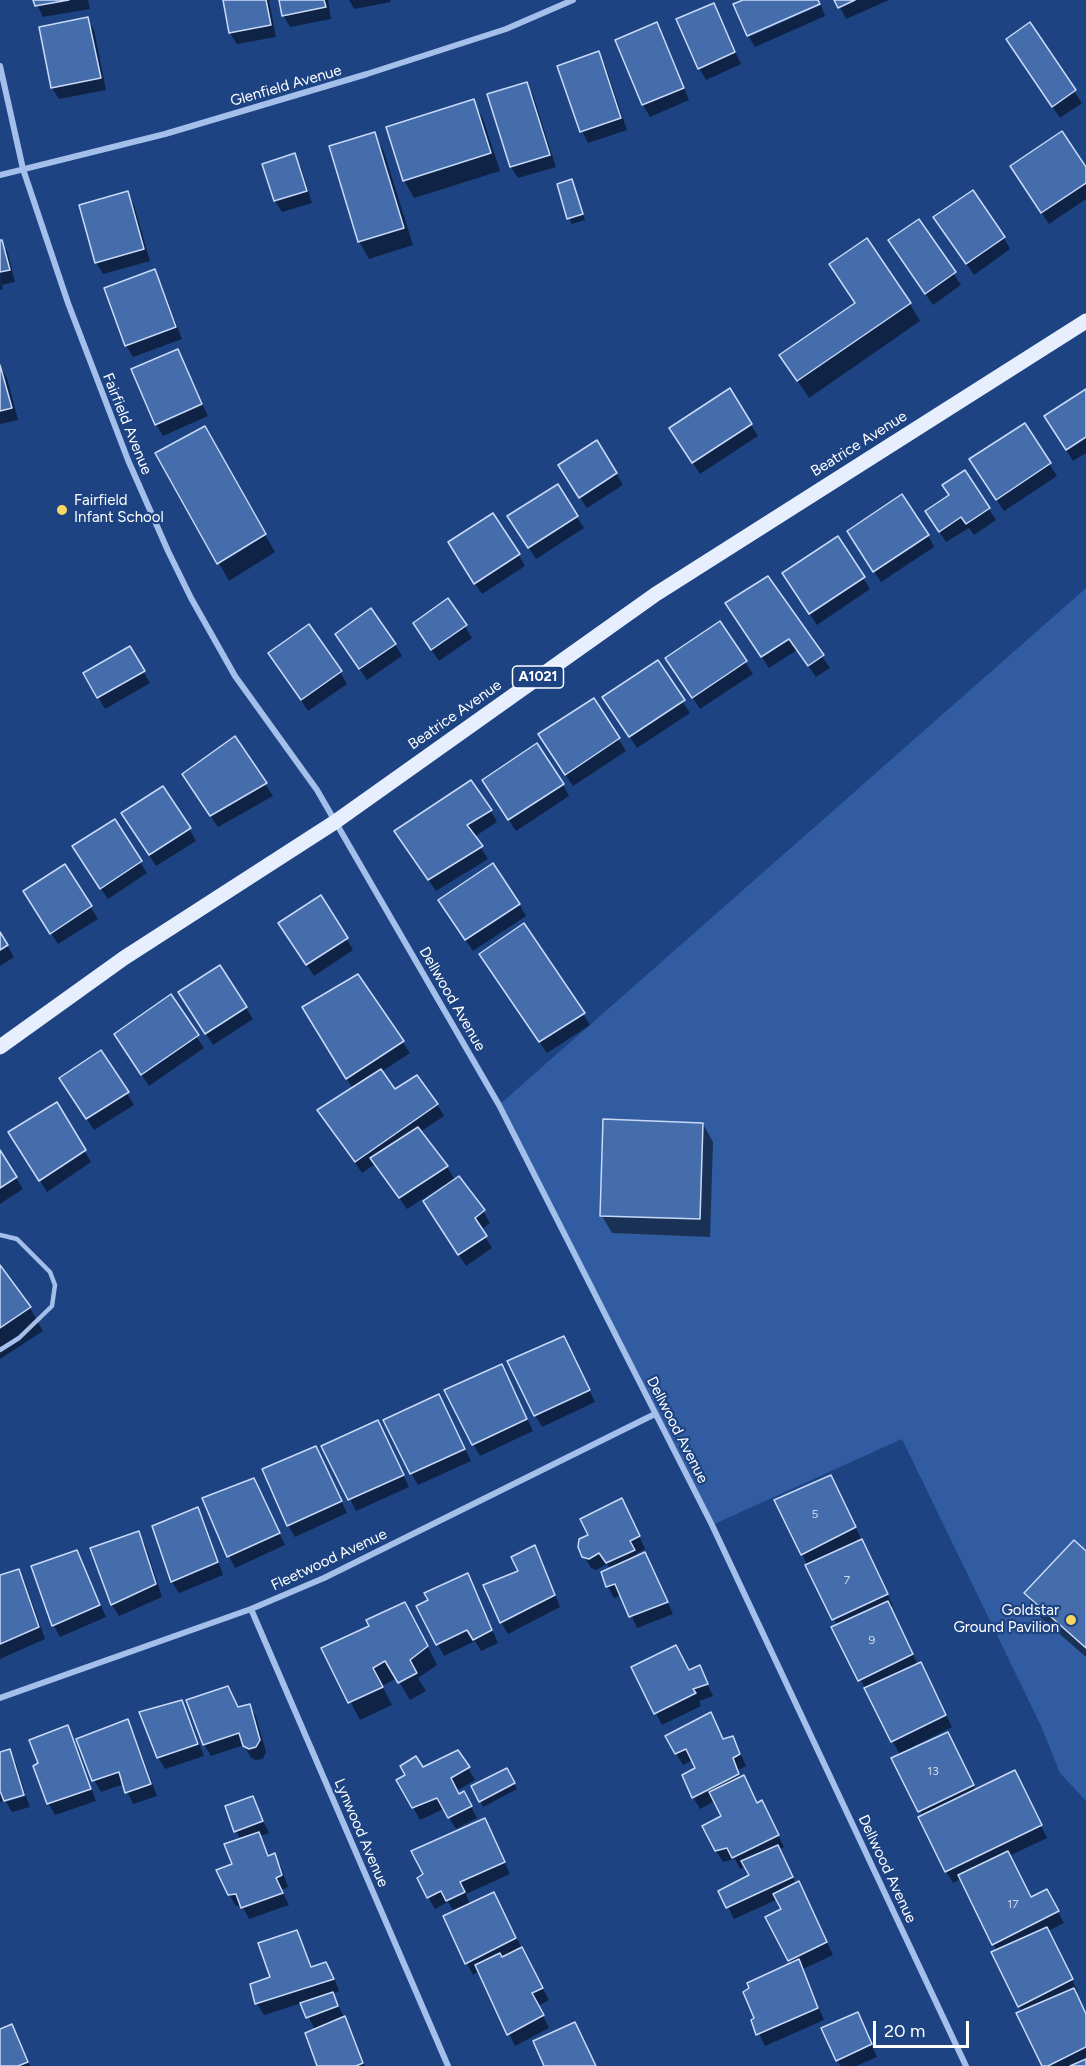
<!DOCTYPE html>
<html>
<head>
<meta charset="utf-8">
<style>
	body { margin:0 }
	#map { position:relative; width:1086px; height:2066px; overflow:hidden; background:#1d4383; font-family:Figtree,sans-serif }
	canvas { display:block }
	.scale { position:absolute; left:873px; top:2021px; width:96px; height:27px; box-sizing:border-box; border:3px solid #fff; border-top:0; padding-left:8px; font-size:18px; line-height:21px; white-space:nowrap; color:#fff; -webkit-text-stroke:4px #1d4383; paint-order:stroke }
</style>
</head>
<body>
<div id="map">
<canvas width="1086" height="2066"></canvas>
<div class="scale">20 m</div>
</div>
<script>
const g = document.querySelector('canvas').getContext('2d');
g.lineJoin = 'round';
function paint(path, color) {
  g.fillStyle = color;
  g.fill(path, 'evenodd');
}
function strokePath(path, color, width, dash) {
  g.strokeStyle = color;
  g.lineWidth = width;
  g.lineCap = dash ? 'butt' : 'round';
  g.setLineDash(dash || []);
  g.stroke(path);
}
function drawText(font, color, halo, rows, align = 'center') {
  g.font = font + ' Figtree,sans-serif';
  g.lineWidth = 4.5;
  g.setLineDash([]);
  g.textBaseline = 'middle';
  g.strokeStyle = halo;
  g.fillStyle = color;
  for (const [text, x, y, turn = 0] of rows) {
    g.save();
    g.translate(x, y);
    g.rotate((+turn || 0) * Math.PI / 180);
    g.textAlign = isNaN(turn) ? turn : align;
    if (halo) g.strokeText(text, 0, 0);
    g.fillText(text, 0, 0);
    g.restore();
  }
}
paint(new Path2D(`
	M1086,588V1801L1060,1773L1041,1726L902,1439L712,1525L499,1105Z`), '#315ca1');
paint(new Path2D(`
	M35,0H88L90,9L43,17Z
	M224,0H269L276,37L237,44L230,33Z
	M280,0H328L331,19L290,27L283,15Z
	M349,0H390L391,2L354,9Z
	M836,0H889L846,19Z
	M713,5L741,64L706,80L699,68Z
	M821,5L825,16L755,47L749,37Z
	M87,19L94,30L106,90L59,99L52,88Z
	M656,24L663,36L689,100L650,117L643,105L617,40Z
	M1029,25L1082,103L1060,118L1014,51Z
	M599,53L605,65L627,130L588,143L582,131L559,67Z
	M526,83L533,95L556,167L518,178L511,167L489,95Z
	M473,101L483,119L500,171L414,198L404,180Z
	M374,134L384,152L413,245L369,259L359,241Z
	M294,155L301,167L312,203L282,212L275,201L264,165Z
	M1086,170V199L1049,224L1018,178Z
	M572,180L585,220L572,224L569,218Z
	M127,193L134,205L150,261L103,274L96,262Z
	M935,217L1004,238L1010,249L974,275Z
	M919,221L961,285L933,305L897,252Z
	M1,241L8,253L15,282L2,285L3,289L0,290Z
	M154,271L161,283L182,339L133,357L126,345Z
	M856,304H910L920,321L809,398L781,356Z
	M177,351L208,416L163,436L156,424Z
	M0,366L7,378L18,420L0,424Z
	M729,390L758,436L700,474L678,440Z
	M1086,391V453L1073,461L1053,428Z
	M1024,425L1057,476L1004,511L978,471Z
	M205,428L275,552L229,581L157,453Z
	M965,472L996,520L974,535L969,528L946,542L934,523Z
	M616,473L623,485L587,508L567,478Z
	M557,486L584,528L536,559L516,528Z
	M928,535L934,547L881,582L855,543Z
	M456,555H519L525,566L482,594Z
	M768,578L830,668L816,677L797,650L769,668L734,615Z
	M863,578L870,589L817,625L791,585Z
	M720,623L753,674L700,709L674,670Z
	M465,626L472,638L439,661L421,635Z
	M395,644L402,656L367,680L344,646Z
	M130,648L150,683L105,709L85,674Z
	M270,653L340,672L347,684L308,711Z
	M657,662L690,713L637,748L611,709Z
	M593,700L626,751L573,786L547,747Z
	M235,738L273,796L218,827L191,786Z
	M563,785L569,796L516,831L490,792Z
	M491,811L497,822L474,837L488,859L436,891L403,843Z
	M130,825L189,829L196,841L156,866Z
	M81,859L140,862L147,873L108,899Z
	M65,866L98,919L58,944L32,904Z
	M519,904L526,916L473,951L447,912Z
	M0,934L14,957L0,966Z
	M287,935L346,938L353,950L314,976Z
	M488,966L583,1014L590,1025L547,1053Z
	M220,967L253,1019L213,1045L187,1004Z
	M358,976L410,1053L381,1072L394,1091L437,1104L444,1116L420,1132L447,1167L455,1180L483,1211L490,1223L481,1230L492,1248L466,1266L432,1213L445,1187L444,1185L407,1209L375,1164L362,1173L319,1111L353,1089L304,1007Z
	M170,996L204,1048L149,1086L123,1046Z
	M68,1090L127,1093L134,1105L94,1130Z
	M56,1104L91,1162L47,1192L17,1144Z
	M703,1124L713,1142L710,1237L612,1233L602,1216Z
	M0,1153L23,1189L0,1204Z
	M0,1267L30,1308L43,1331L0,1359Z
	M570,1349L595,1402L542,1427L535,1415Z
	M508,1378L533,1431L480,1456L473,1444Z
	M445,1408L471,1461L418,1485L411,1473Z
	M384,1434L409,1487L356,1511L323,1446Z
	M322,1460L347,1513L295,1537L288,1525Z
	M837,1488L893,1606L890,1608L918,1665L927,1676L952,1727L914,1746L915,1748L948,1734L976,1791L1021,1784L1047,1838L1009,1856L1031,1898L1053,1902L1064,1923L1048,1931L1078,1992L1075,1993L1086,2015V2066H1044L997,1951L961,1879L953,1883L946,1871L923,1816L893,1758L900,1755L833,1627L837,1625L802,1554Z
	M260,1492L285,1545L235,1568L229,1556Z
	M197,1508L204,1520L223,1575L179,1593L172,1582L154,1526Z
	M628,1512L645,1549L636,1554L651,1566L673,1614L637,1628L622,1595L614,1598L608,1587L603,1573L611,1569L607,1564L596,1570L591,1568L584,1556Z
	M138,1533L145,1544L162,1597L119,1616L112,1605L92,1549Z
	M534,1547L541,1559L560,1607L508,1634L501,1622Z
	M77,1552L106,1617L60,1637L54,1626L32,1567Z
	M1086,1554V1657L1039,1616L1026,1593Z
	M19,1571L25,1582L45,1639L0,1659V1577Z
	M468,1575L498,1643L481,1651L475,1641L444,1656L418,1606Z
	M415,1621L437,1665L418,1678L426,1691L410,1700L397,1678L382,1686L392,1705L360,1720L323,1649Z
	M699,1667L713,1696L699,1701L701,1706L662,1725L633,1668L689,1672Z
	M182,1702L188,1714L204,1756L165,1769L158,1757Z
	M249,1705L256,1717L266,1752L263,1759L256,1760L251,1758L244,1745L211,1756L204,1744L238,1708Z
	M711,1714L724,1741L732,1738L739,1750L746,1766L738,1770L741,1778L757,1804L768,1814L784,1847L779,1850L796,1884L799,1883L805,1895L833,1955L803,1969L824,2020L765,2046L753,2021L792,1964L767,1917L783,1910L778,1899L734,1919L720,1891L751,1875L746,1866L740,1869L735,1859L723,1862L716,1851L723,1817L715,1801L700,1809L693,1797L697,1769L693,1760L683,1765L667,1737Z
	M127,1721L134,1733L157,1796L133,1804L124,1784L101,1792L94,1780Z
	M68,1727L74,1739L96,1801L55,1815L48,1803L40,1764Z
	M9,1751L16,1763L25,1793L0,1802V1754Z
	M468,1768L475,1780L456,1791L459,1796L470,1805L477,1818L456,1829L444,1809L420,1820L398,1780L422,1769Z
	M506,1770L517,1789L483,1807L473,1786Z
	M26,1796L30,1807L12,1812L6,1802Z
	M252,1798L269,1833L260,1836L270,1857L274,1855L281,1867L288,1887L281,1890L289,1905L249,1919L242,1906H236L229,1894L234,1865L241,1840L236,1831Z
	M485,1819L510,1874L466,1894L470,1905L500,1906L549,2000L538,2006L549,2028L515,2046L479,1971L473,1975L467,1963L454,1912L448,1902L435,1909L428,1897Z
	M296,1932L313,1969L326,1964L333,1975L339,1991L332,1994L351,2030L365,2066H319L315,2030L302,2003L264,2015L257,2004L252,1985L272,1978Z
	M857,2013L877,2057L856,2066H841L837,2060Z
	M12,2026L18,2038L30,2066H0V2030Z`), '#0007');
const building = new Path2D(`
	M33,0H69L35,6Z
	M223,0H266L271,25L229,33Z
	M279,0H324L326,7L282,16Z
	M743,0H818L820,4L747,36L733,4Z
	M834,0H855L838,8Z
	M714,3L735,52L698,69L676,19Z
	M88,17L101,78L51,88L39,27Z
	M657,22L684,88L642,105L615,40Z
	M1030,22L1076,90L1052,107L1006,39Z
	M599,51L621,118L580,132L557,66Z
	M527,82L550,155L510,167L487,94Z
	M474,99L491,153L403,181L386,127Z
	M1062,131L1086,167V183L1041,213L1010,166Z
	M375,132L404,228L358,242L329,146Z
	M295,153L307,191L274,201L262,164Z
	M572,179L583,214L567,219L557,184Z
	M973,190L1005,237L966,264L933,217Z
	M128,191L144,249L95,263L79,205Z
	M919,219L956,272L925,294L888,240Z
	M867,238L911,303L797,381L779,355L855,303L829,264Z
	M0,240H2L10,270L0,272Z
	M155,269L176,327L125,346L104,288Z
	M178,349L202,404L155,425L131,369Z
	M0,365L12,408L0,411Z
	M730,388L752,424L692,463L669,428Z
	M1086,389V437L1066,450L1044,416Z
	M1025,423L1051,463L996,500L969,459Z
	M205,426L266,534L217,564L155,453Z
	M597,440L617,473L579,498L558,465Z
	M965,470L990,508L966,524L961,517L939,532L925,511L949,495L942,485Z
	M558,484L578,516L528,548L507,516Z
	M902,494L929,535L873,572L847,531Z
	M493,513L520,554L474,584L448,542Z
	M838,536L865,577L809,614L782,573Z
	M768,576L824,655L808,666L789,639L761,657L725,603Z
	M448,598L467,625L431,650L413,623Z
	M371,608L396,644L359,669L335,634Z
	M720,621L747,661L692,698L665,658Z
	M309,624L342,671L301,700L268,653Z
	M130,646L145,671L97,698L83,673Z
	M658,660L685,700L629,737L602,697Z
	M594,698L620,738L565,775L538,734Z
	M235,736L267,783L210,816L182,774Z
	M537,743L564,784L508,820L482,780Z
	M471,780L492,810L467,825L483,846L428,880L394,831Z
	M163,786L191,828L149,855L121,813Z
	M115,819L142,861L100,889L72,846Z
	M493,863L520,904L465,940L438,900Z
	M65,864L92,906L50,934L23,891Z
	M321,895L348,938L306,965L278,923Z
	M524,923L585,1013L539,1042L479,954Z
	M0,932L8,945L0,950Z
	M220,965L247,1007L205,1034L178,992Z
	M358,974L404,1041L346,1079L302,1007Z
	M171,994L199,1035L141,1075L114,1034Z
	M101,1050L129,1092L86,1119L59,1078Z
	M381,1069L395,1089L417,1075L438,1104L355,1162L317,1110Z
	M57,1102L86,1150L39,1181L8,1132Z
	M603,1119L703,1123L700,1219L600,1216Z
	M418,1127L448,1166L399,1198L370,1158Z
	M0,1150L17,1177L0,1188Z
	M459,1176L485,1210L475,1218L487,1236L458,1255L423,1201Z
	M0,1265L31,1307L0,1328Z
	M564,1336L590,1390L534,1416L507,1361Z
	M502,1364L527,1419L472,1445L444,1390Z
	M439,1394L465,1449L410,1474L383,1420Z
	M378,1420L404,1475L348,1500L321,1446Z
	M316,1446L342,1501L287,1526L262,1469Z
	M831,1475L856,1527L801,1555L774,1500Z
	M254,1478L280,1533L227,1557L202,1498Z
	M622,1498L640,1536L630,1541L635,1550L606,1563L599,1553L589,1559L582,1557L578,1547L579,1539L588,1535L580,1519Z
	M198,1507L218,1562L171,1582L152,1526Z
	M139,1531L156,1584L111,1605L90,1548Z
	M862,1539L888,1594L832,1620L805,1565Z
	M1074,1540L1086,1551V1648L1024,1593Z
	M535,1545L555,1595L500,1623L483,1585L518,1571L511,1557Z
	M77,1550L100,1605L52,1626L31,1566Z
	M645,1552L668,1602L629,1617L615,1584L606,1587L601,1572Z
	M19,1569L39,1627L0,1644V1575Z
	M468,1573L492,1630L473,1640L467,1630L436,1645L416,1606L428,1600L424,1593Z
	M888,1601L913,1654L858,1681L831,1627Z
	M405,1602L428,1646L410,1660L417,1673L398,1683L385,1661L373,1668L383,1687L348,1703L321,1648L369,1626L366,1620Z
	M676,1645L689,1670L700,1665L708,1684L693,1689L696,1693L654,1714L631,1667Z
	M921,1662L946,1715L891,1742L864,1688Z
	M228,1686L238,1707L250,1704L260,1740L256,1747L249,1749L243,1746L239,1733L203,1745L186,1700Z
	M182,1700L198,1744L157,1758L139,1712Z
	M711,1712L723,1739L733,1736L740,1754L733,1758L739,1774L692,1798L682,1775L695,1768L686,1749L675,1754L665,1736Z
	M128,1719L151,1784L125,1793L119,1772L92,1781L76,1739Z
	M68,1725L91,1789L47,1804L33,1766L38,1763L29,1740Z
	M948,1732L974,1785L918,1812L891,1758Z
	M10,1749L24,1795L4,1801L0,1791V1752Z
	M458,1750L470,1767L451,1778L459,1794L464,1791L472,1806L448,1818L437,1798L412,1808L396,1780L405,1775L400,1766L416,1756L423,1767Z
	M507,1768L515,1783L479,1802L471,1786Z
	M1015,1770L1042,1825L945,1872L918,1817Z
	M744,1775L757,1803L762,1800L779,1835L732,1858L727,1848L715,1851L702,1826L721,1816L709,1792Z
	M253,1796L263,1821L234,1832L225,1806Z
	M485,1818L505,1862L460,1882L465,1892L446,1901L441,1891L427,1898L417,1878L423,1874L411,1851Z
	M259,1832L268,1856L275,1853L282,1875L276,1878L283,1893L241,1908L236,1894L228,1895L216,1870L232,1864L224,1844Z
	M778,1845L793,1877L726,1908L718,1891L749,1875L741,1861Z
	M1008,1851L1031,1897L1047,1889L1059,1911L992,1945L958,1875Z
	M799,1881L827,1942L788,1961L765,1917L781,1909L773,1894Z
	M494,1892L516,1938L465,1964L443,1916Z
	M1047,1927L1073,1979L1018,2007L991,1952Z
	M297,1930L311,1967L326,1962L334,1979L255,2004L250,1984L270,1977L258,1943Z
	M522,1947L543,1988L532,1993L544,2015L507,2035L475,1965L500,1953L502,1957Z
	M799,1959L818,2008L756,2035L751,2020L754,2018L743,1992L749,1988L747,1983Z
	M1074,1988L1086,2014V2047L1048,2066H1042L1016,2013Z
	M333,1992L338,2006L306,2018L300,2003Z
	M858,2012L872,2044L836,2061L821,2028Z
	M345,2016L363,2063L356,2066H317L305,2033Z
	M575,2022L596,2066H544L533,2041Z
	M12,2024L28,2062L18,2066H0V2029Z
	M1086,2059V2066H1070Z`);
paint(building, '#456dac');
strokePath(building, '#c8daf7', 1.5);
strokePath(new Path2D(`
	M0,1235L17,1239L50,1272L55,1285L52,1306L19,1338L0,1350`), '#a3bfea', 4.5);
strokePath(new Path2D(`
	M0,66L23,169L68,303L128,460L168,551L191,598L235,676L317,790L499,1105L712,1525L966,2066
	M0,175L165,134L367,74L506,29L573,0
	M251,1609L448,2066
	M0,1698L251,1609L324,1578L655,1414`), '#a3bfea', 6);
strokePath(new Path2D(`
	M0,1047L124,958L335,822L656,594L1086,321`), '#e7effe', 15);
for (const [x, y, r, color] of [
	[62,510,6,"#f9d762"],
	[1071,1620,6,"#f9d762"]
]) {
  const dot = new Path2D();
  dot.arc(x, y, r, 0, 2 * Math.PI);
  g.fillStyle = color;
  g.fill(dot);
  strokePath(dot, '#1d4383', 2);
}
drawText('12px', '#d0daea', null, [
	["5",815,1514],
	["7",847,1580],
	["9",872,1640],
	["13",933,1771],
	["17",1013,1904]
]);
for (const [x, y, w] of [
	[538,677,51]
]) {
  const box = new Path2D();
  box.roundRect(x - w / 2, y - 11, w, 22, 4.5);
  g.fillStyle = '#1d4383';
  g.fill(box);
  strokePath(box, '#fff', 1.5);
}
drawText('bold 14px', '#fff', null, [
	["A1021",538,677]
]);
drawText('15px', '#fff', '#1d4383', [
	["Glenfield Avenue",286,86,-16],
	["Fairfield Avenue",127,424,68],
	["Beatrice Avenue",859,444,-32],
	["Beatrice Avenue",455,715,-35],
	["Dellwood Avenue",452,999,60],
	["Dellwood Avenue",677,1430,63],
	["Fleetwood Avenue",329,1560,-25],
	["Lynwood Avenue",361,1833,67],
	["Dellwood Avenue",887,1869,65]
]);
drawText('15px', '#fff', '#1d4383', [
	["Fairfield",74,501],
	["Infant School",74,518],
	["Goldstar",1059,1611,"right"],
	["Ground Pavilion",1059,1628,"right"]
], 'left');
</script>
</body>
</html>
